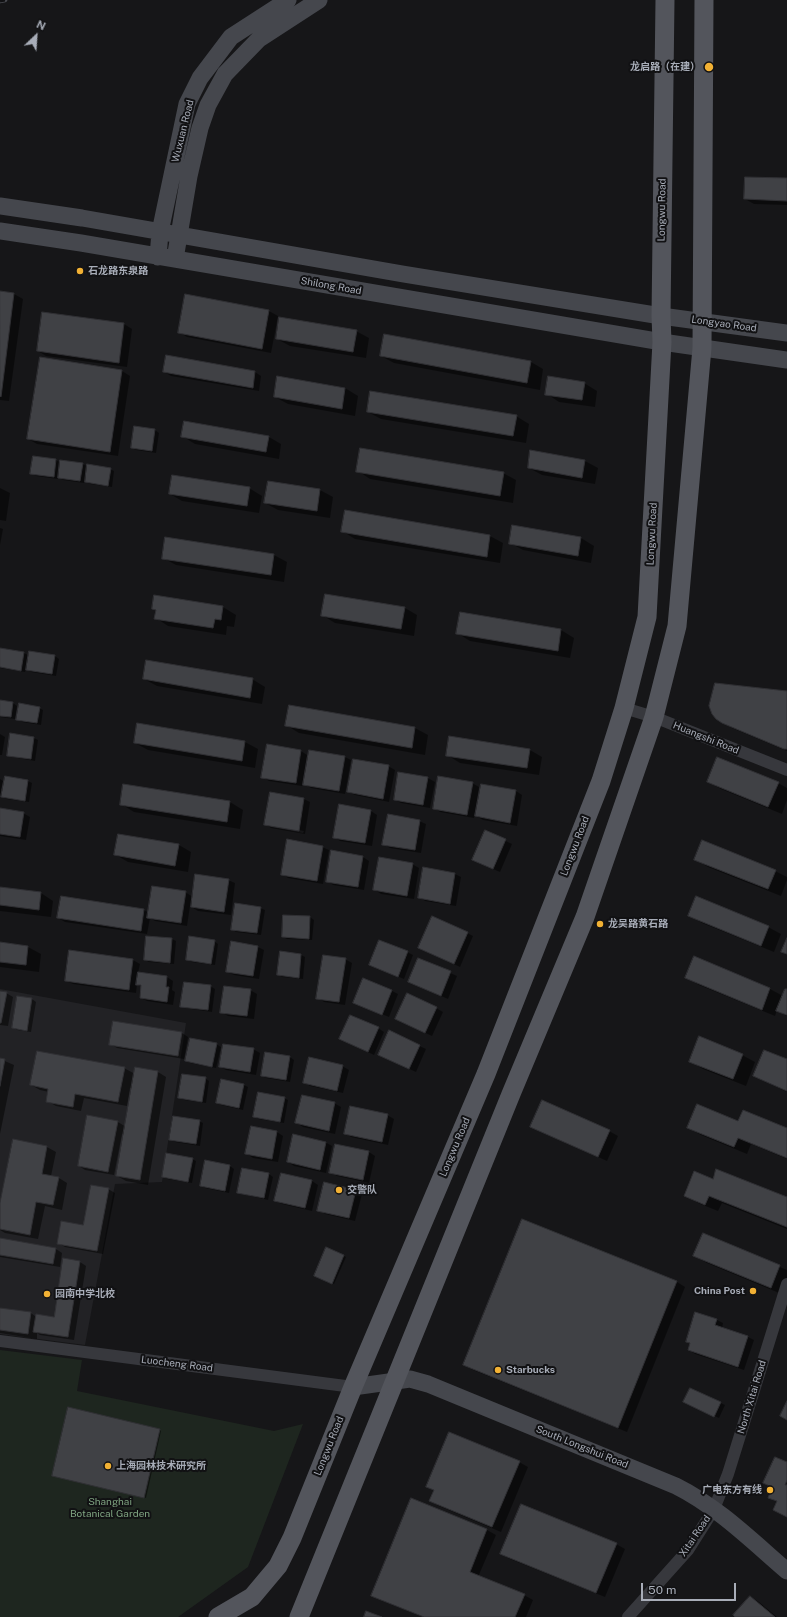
<!DOCTYPE html>
<html>
<head>
<meta charset="utf-8">
<style>
	body { margin:0 }
	#map { position:relative; width:787px; height:1617px; overflow:hidden; background:#161618; font-family:"Public Sans",sans-serif }
	canvas { display:block }
	.north { position:absolute; left:16px; top:16px; width:40px; height:40px; -webkit-text-stroke:3px #111113; paint-order:stroke; rotate:25deg; font-size:11px; font-weight:700; line-height:16px; text-align:center; color:#a8adb8 }
	.north::after { content:''; display:block; margin:auto; width:14px; height:18px; background:#a8adb8; clip-path:polygon(50% 0,100% 100%,50% 72%,0 100%) }
	.scale { position:absolute; left:641px; top:1583px; width:95px; height:18px; box-sizing:border-box; border:2px solid #a8adb8; border-top:0; padding-left:5px; font-size:12px; line-height:14px; white-space:nowrap; color:#a8adb8; -webkit-text-stroke:3px #111113; paint-order:stroke }
</style>
</head>
<body>
<div id="map">
<canvas width="787" height="1617"></canvas>
<div class="north">N</div>
<div class="scale">50 m</div>
</div>
<script>
const g = document.querySelector('canvas').getContext('2d');
g.lineJoin = 'round';
function paint(path, color) {
  g.fillStyle = color;
  g.fill(path, 'evenodd');
}
function strokePath(path, color, width, dash) {
  g.strokeStyle = color;
  g.lineWidth = width;
  g.lineCap = dash ? 'butt' : 'round';
  g.setLineDash(dash || []);
  g.stroke(path);
}
function drawText(font, color, halo, rows, align = 'center') {
  g.font = font + ' "Public Sans","Noto Sans SC",sans-serif';
  g.lineWidth = 4;
  g.setLineDash([]);
  g.textBaseline = 'middle';
  g.strokeStyle = halo;
  g.fillStyle = color;
  for (const [text, x, y, turn = 0] of rows) {
    g.save();
    g.translate(x, y);
    g.rotate((+turn || 0) * Math.PI / 180);
    g.textAlign = isNaN(turn) ? turn : align;
    if (halo) g.strokeText(text, 0, 0);
    g.fillText(text, 0, 0);
    g.restore();
  }
}
paint(new Path2D(`
	M0,989L186,1023L162,1182L115,1184L85,1345L0,1334Z`), '#222225');
paint(new Path2D(`
	M0,1350L82,1360L77,1391L274,1431L303,1424L248,1567L178,1617H0Z`), '#1e261f');
paint(new Path2D(`
	M787,179V205L754,204L745,199Z
	M0,292L14,294L23,299L9,401L0,400Z
	M186,296L269,311L278,316L271,353L187,337L179,332Z
	M124,324L132,329L127,367L46,356L38,351Z
	M356,331L369,338L366,358L290,346L277,339Z
	M381,356L531,362L543,369L540,390L394,363Z
	M167,357L255,372L261,376L259,391L171,376L164,372Z
	M122,371L130,376L118,456L37,444L28,439Z
	M278,377L345,388L358,396L355,416L288,404L275,397Z
	M584,383L597,391L595,407L559,402L547,394Z
	M368,412L516,416L529,424L526,443L381,419Z
	M135,427L155,430L159,433L156,453L136,450L132,448Z
	M182,436L269,437L281,444L279,459L195,444Z
	M531,452L585,461L598,468L595,484L542,475L529,468Z
	M34,457L56,460L61,463L83,464L88,467L110,469L114,471L112,487L90,484L84,481V483L63,480L58,477V479L36,476L31,473Z
	M358,471L503,473L516,480L513,503L370,479Z
	M268,482L320,490L333,497L330,518L278,510L265,503Z
	M0,488L10,493L6,521L0,520Z
	M249,488L262,496L259,513L182,501L170,494Z
	M346,511L490,536L503,543L500,563L355,539L342,531Z
	M513,526L581,538L594,546L591,563L523,550L510,543Z
	M0,528L3,529L0,545Z
	M166,538L274,555L287,562L284,582L176,565L163,558Z
	M155,596L223,607L236,615L234,627L227,626L226,635L168,626L156,618L157,611L153,609Z
	M405,608L417,615L414,636L335,623L322,615Z
	M461,613L561,630L574,638L570,658L470,641L457,633Z
	M0,649L24,653L30,656V653L55,656L59,659L56,676L31,672L26,669L25,672L0,668Z
	M144,679H252L265,687L262,704L157,686Z
	M787,692V751L732,728L723,722Z
	M0,701L13,703L17,706L15,719L0,717Z
	M290,706L415,728L428,735L425,755L299,733L286,725Z
	M39,708L43,710L41,725L22,722L18,720Z
	M0,734L5,737L2,755H0Z
	M11,735L34,738L38,740L35,761L12,757L8,755Z
	M245,742L258,749L255,768L148,750L135,743Z
	M268,745L301,751L307,755L302,786L269,781L262,777Z
	M530,750L542,757L539,775L460,763L447,755Z
	M345,757L351,760L345,794L311,788L304,784Z
	M388,766L395,770L389,802L355,795L348,792Z
	M399,773L428,778L435,782L430,808L401,803L395,800Z
	M0,779L3,781L1,790H3L28,781L32,783L29,802L6,799L1,796L0,797Z
	M708,782L778,783L787,788V800L782,814L721,789Z
	M472,783L479,787L474,818L440,812L434,808Z
	M124,786L230,802L243,810L240,829L134,812L121,804Z
	M516,791L522,795L517,826L483,820L476,816Z
	M271,793L304,799L310,802L305,834L271,828L265,824ZM271,825L304,831L303,833L271,827Z
	M0,809L23,813L30,817L26,840L0,836Z
	M371,811L377,815L372,846L340,841L334,837Z
	M419,821L426,824L421,853L390,848L383,844Z
	M485,831L512,844L500,872L479,863Z
	M179,845L191,852L188,872L128,862L116,855Z
	M322,847L329,850L323,884L288,878L282,874Z
	M363,857L369,861L364,890L333,885L327,881Z
	M695,859L775,871L787,877V880L781,896L708,867Z
	M412,864L419,868L414,899L381,894L375,890Z
	M424,868L455,874L461,877L456,906L425,901L419,897Z
	M228,880L235,883L231,915L198,911L190,906L187,926L155,921L150,918L147,934L65,922L58,918L62,897L144,910L149,913L185,892L193,897Z
	M0,888L41,893L53,901L51,917L0,911Z
	M260,908L265,910L261,935L236,932L232,929Z
	M689,915L768,927L781,934L774,952L702,923Z
	M310,917L314,920L312,940L287,939L283,937Z
	M467,933L473,936L460,967L420,948Z
	M172,939L176,941L174,964L149,962L145,960Z
	M214,941L218,944L215,965L191,962L187,959Z
	M0,943L28,947L41,954L39,972L0,967Z
	M258,947L264,950L259,979L234,975L227,972Z
	M70,952L133,960L140,964L138,973L167,977L173,981L172,990L175,992L173,1005L147,1001L141,998L142,987L137,984L136,993L73,984L66,981Z
	M281,952L301,955L305,957L303,979L282,977L278,974Z
	M407,952L413,955L404,979L370,965Z
	M695,958L770,989L783,996L787,990V1016L777,1010L775,1016L699,985L686,977Z
	M345,959L352,963L345,1005L324,1002L318,998Z
	M419,959L457,976L448,999L409,982Z
	M210,986L215,989L212,1012L185,1008L181,1006Z
	M250,990L257,994L254,1019L228,1016L221,1012Z
	M392,991L398,994L389,1017L355,1003Z
	M0,992L6,993L13,997L8,1026L0,1025Z
	M18,997L32,999L36,1002L31,1032L17,1030L13,1027Z
	M436,1008L443,1012L432,1036L402,1022Z
	M378,1028L384,1032L374,1055L341,1039Z
	M389,1032L426,1049L416,1072L379,1055Z
	M182,1033L188,1037L184,1059L117,1048L110,1044Z
	M216,1044L221,1047L216,1068L190,1063L186,1061Z
	M253,1049L260,1053L256,1075L226,1070L220,1067Z
	M266,1054L290,1057L294,1060L290,1082L266,1078L262,1076Z
	M742,1055L755,1062L746,1086L703,1069L690,1061Z
	M0,1059L14,1065L0,1134Z
	M787,1060V1092L755,1076Z
	M342,1066L349,1070L343,1093L310,1086L304,1082Z
	M124,1068L135,1074L158,1072L166,1077L148,1185L126,1181L117,1176L124,1135L122,1134L114,1175L85,1170L79,1166L118,1122L126,1127L132,1088H130L127,1106L84,1098L81,1111L56,1106L47,1101L49,1092L40,1090L31,1085Z
	M205,1078L209,1081L206,1103L184,1100L179,1098Z
	M222,1080L244,1085L248,1087L243,1110L221,1105L217,1103Z
	M284,1098L288,1100L284,1123L258,1119L254,1116Z
	M334,1103L341,1107L335,1134L303,1127L297,1123Z
	M387,1115L394,1119L388,1145L351,1137L345,1133Z
	M199,1121L203,1123L200,1146L175,1142L170,1140Z
	M739,1122L787,1129V1159L751,1144L747,1154L701,1135L688,1128Z
	M532,1127L609,1131L618,1136L607,1161Z
	M277,1132L283,1136L278,1162L253,1158L247,1154Z
	M13,1140L47,1147L56,1152L51,1176L59,1178L67,1183L62,1210L45,1206L38,1239L5,1233L0,1230V1208Z
	M325,1142L332,1146L326,1173L294,1166L288,1162Z
	M336,1145L369,1152L375,1156L369,1183L337,1176L330,1172Z
	M192,1159L196,1161L192,1183L167,1179L163,1177Z
	M230,1166L234,1169L229,1193L205,1188L201,1186Z
	M269,1174L273,1177L268,1200L242,1194L238,1192Z
	M713,1180L787,1198V1229L722,1203L718,1211L698,1203L686,1195Z
	M312,1181L318,1185L312,1211L282,1204L275,1201Z
	M108,1189L115,1193L103,1254L65,1247L58,1243L84,1226Z
	M356,1191L362,1194L355,1221L325,1214L319,1210Z
	M523,1220L677,1282L685,1287L627,1432L473,1370L464,1365Z
	M703,1235L787,1270V1287L784,1295L707,1263L694,1256Z
	M0,1239L56,1249L62,1253L60,1267L0,1257Z
	M327,1249L346,1257L334,1284L317,1277Z
	M80,1262L86,1266L74,1340L40,1335L37,1333V1339L0,1333V1309L31,1313L36,1317L55,1318Z
	M696,1313L717,1320L723,1323L722,1328L748,1337L754,1340L744,1370L695,1354L689,1350L691,1344L687,1342Z
	M690,1389L725,1405L719,1418L688,1404Z
	M160,1430L161,1431L146,1498L53,1476Z
	M519,1462L528,1467L501,1532L439,1506L430,1501L435,1490L427,1486Z
	M412,1499L487,1530L496,1535L478,1577L524,1595L533,1600L526,1617H423L381,1600L373,1595Z
	M616,1544L625,1549L605,1597L510,1559L501,1554Z
	M751,1597L759,1602L777,1617H736Z`), '#0007');
const building = new Path2D(`
	M745,177L787,178V201L744,199Z
	M0,291L14,293L1,397L0,396Z
	M185,294L269,310L262,349L178,333Z
	M42,312L124,323L119,363L37,351Z
	M279,317L357,330L353,352L276,339Z
	M384,334L531,361L527,383L380,356Z
	M166,355L255,371L253,388L163,372Z
	M40,357L122,370L110,452L27,439Z
	M277,376L345,388L342,409L274,397Z
	M548,376L585,382L582,400L545,395Z
	M370,391L517,415L513,436L367,412Z
	M184,421L269,436L266,452L181,437Z
	M134,426L155,429L152,451L131,448Z
	M360,448L504,472L500,496L356,472Z
	M530,450L585,460L582,478L528,468Z
	M33,456L56,459L54,477L30,474Z
	M60,460L83,463L80,481L58,478Z
	M87,464L111,468L108,486L85,482Z
	M172,475L250,487L247,506L169,494Z
	M268,481L320,489L317,511L264,503Z
	M345,510L490,535L487,557L341,532Z
	M512,525L581,537L578,556L509,544Z
	M165,537L274,554L271,575L162,559Z
	M325,594L405,607L401,629L321,616Z
	M154,595L223,606L221,620L215,619L213,628L154,619L156,610L152,609Z
	M460,612L561,629L558,651L456,634Z
	M0,648L24,652L21,671L0,667Z
	M29,651L55,655L52,674L26,670Z
	M146,660L253,678L250,698L143,679Z
	M715,683L787,691V749H784L722,723L716,719L712,714L709,706Z
	M0,700L13,702L11,717L0,716Z
	M19,703L40,707L37,723L16,720Z
	M289,705L415,727L412,748L285,726Z
	M137,723L245,741L242,761L134,743Z
	M10,733L34,737L31,759L7,756Z
	M449,736L530,749L527,768L446,756Z
	M267,744L301,750L296,783L261,778Z
	M309,750L345,756L339,791L303,785Z
	M717,757L779,782L768,807L707,782Z
	M353,759L389,765L383,799L347,792Z
	M398,772L428,777L423,805L394,800Z
	M5,776L28,780L25,801L1,797Z
	M438,776L473,782L467,815L433,809Z
	M123,784L230,801L227,822L120,805Z
	M481,784L516,790L510,823L475,816Z
	M270,792L304,798L299,831L264,825Z
	M339,804L371,810L365,843L333,838Z
	M0,808L24,812L20,837L0,834Z
	M388,814L420,820L415,850L382,845Z
	M485,830L506,839L493,869L472,860Z
	M118,834L179,844L175,866L114,855Z
	M287,839L323,846L317,881L281,875Z
	M702,840L776,870L768,889L694,860Z
	M331,850L363,856L358,887L326,882Z
	M379,857L413,863L407,896L373,890Z
	M423,867L455,873L450,904L418,898Z
	M195,874L229,879L224,912L191,907Z
	M152,886L186,891L181,923L147,918Z
	M0,887L41,892L39,910L0,905Z
	M61,896L144,909L141,931L57,918Z
	M696,896L769,926L761,946L688,916Z
	M235,903L261,907L257,933L231,930Z
	M283,915L310,916L309,939L282,937Z
	M432,916L468,932L454,964L418,948Z
	M146,936L172,938L170,963L144,960Z
	M189,936L215,940L211,964L186,960Z
	M787,938V954L781,952Z
	M379,940L408,951L398,977L369,965Z
	M231,941L258,946L253,976L226,972Z
	M0,942L28,946L26,965L0,962Z
	M69,950L133,959L129,990L65,981Z
	M280,951L301,954L299,978L277,975Z
	M323,955L346,958L339,1002L316,999Z
	M694,956L770,988L762,1010L685,978Z
	M418,958L451,971L441,996L408,982Z
	M138,972L167,976L166,987H169L167,1002L140,998L141,985H136Z
	M363,978L392,990L382,1015L353,1003Z
	M184,982L211,985L208,1010L180,1007Z
	M224,986L251,989L247,1016L220,1013Z
	M785,989H787V1015L776,1011Z
	M0,991L7,992L1,1023H0Z
	M407,993L437,1007L425,1033L395,1019Z
	M17,996L32,998L27,1031L12,1028Z
	M350,1015L379,1027L368,1052L339,1039Z
	M113,1021L182,1032L178,1056L109,1045Z
	M389,1030L420,1045L409,1069L378,1055Z
	M699,1036L743,1054L733,1079L689,1062Z
	M190,1038L217,1043L212,1067L185,1061Z
	M223,1044L254,1048L250,1072L219,1067Z
	M764,1050L787,1059V1091L753,1076Z
	M37,1051L125,1067L118,1102L75,1094L73,1107L46,1102L48,1089L30,1085Z
	M265,1052L290,1056L286,1080L261,1076Z
	M309,1057L343,1065L337,1091L303,1083Z
	M0,1058L5,1059L0,1086Z
	M135,1067L158,1071L140,1180L116,1176Z
	M182,1074L206,1077L202,1102L178,1098Z
	M221,1079L244,1084L239,1108L216,1103Z
	M258,1092L285,1097L280,1122L253,1117Z
	M302,1095L335,1102L329,1131L295,1123Z
	M542,1100L610,1130L598,1157L530,1127Z
	M697,1104L738,1121L743,1110L787,1128V1158L738,1138L734,1147L687,1128Z
	M350,1106L388,1114L382,1142L344,1134Z
	M87,1115L118,1121L108,1172L78,1166Z
	M173,1116L200,1120L196,1144L169,1140Z
	M251,1126L277,1131L272,1159L245,1154Z
	M293,1134L326,1142L320,1170L287,1162Z
	M13,1139L47,1146L42,1174L59,1177L53,1205L36,1202L30,1235L0,1229V1203Z
	M335,1144L369,1151L363,1180L329,1173Z
	M166,1153L193,1158L188,1182L162,1177Z
	M205,1160L230,1165L225,1191L200,1186Z
	M242,1168L269,1173L264,1198L237,1193Z
	M716,1169L787,1197V1227L709,1196L705,1205L684,1196L694,1171L713,1179Z
	M281,1173L312,1180L305,1208L274,1201Z
	M324,1182L356,1190L349,1218L317,1211Z
	M91,1185L109,1188L97,1251L57,1244L61,1221L83,1225Z
	M522,1219L677,1281L618,1428L463,1365Z
	M703,1233L780,1265L771,1288L693,1256Z
	M0,1238L56,1248L53,1264L0,1255Z
	M326,1247L344,1255L332,1284L314,1276Z
	M63,1258L80,1261L68,1337L33,1332L36,1314L54,1317Z
	M0,1308L31,1312L28,1334L0,1330Z
	M695,1312L717,1319L715,1325L748,1336L738,1367L688,1350L690,1343L686,1342Z
	M690,1388L721,1402L714,1417L683,1402Z
	M787,1401V1420L780,1416Z
	M68,1407L160,1429L144,1498L52,1476Z
	M449,1432L520,1461L492,1527L429,1501L434,1490L426,1487Z
	M775,1457L787,1462V1480L785,1485H787V1517L773,1510L777,1501L768,1498L772,1487L763,1483Z
	M411,1498L487,1529L470,1572L525,1594L515,1617H424L371,1596Z
	M521,1504L617,1543L596,1593L500,1554Z
	M750,1596L775,1617H735L733,1615Z
	M366,1611L382,1617H364Z`);
paint(building, '#404145');
strokePath(building, '#303034', 1);
strokePath(new Path2D(`
	M624,708L654,717L787,770
	M0,1341L353,1387
	M628,1617L688,1550L714,1509L728,1474L787,1284`), '#37383d', 12);
strokePath(new Path2D(`
	M0,206L82,218L403,274L661,316L787,333
	M0,231L81,243L662,342L787,360
	M158,257L160,232L187,104L200,78L231,37L288,0
	M175,259L189,176L200,128L208,105L225,74L259,39L319,0
	M353,1387L410,1379L428,1384L676,1486C718,1507 752,1541 787,1571`), '#45474d', 17);
strokePath(new Path2D(`
	M218,1617L252,1597L278,1566L292,1538L353,1387L486,1074L601,781L624,708L647,617L662,342L661,316L665,0
	M299,1617L511,1094L585,917L654,717L677,626L702,348L704,0`), '#53555c', 19);
const rail = new Path2D(`
	M0,1L5,0`);
strokePath(rail, '#4a4c52', 4.5);
strokePath(rail, '#111113', 3, [9]);
for (const [x, y, r, color] of [
	[709,67,5,"#f2b134"],
	[80,271,4,"#f2b134"],
	[600,924,4,"#f2b134"],
	[339,1190,4,"#f2b134"],
	[753,1291,4,"#f2b134"],
	[47,1294,4,"#f2b134"],
	[498,1370,4,"#f2b134"],
	[108,1466,4,"#f2b134"],
	[770,1490,4,"#f2b134"]
]) {
  const dot = new Path2D();
  dot.arc(x, y, r, 0, 2 * Math.PI);
  g.fillStyle = color;
  g.fill(dot);
  strokePath(dot, '#111113', 1.5);
}
drawText('bold 10px', '#a8adb8', '#111113', [
	["龙启路（在建）",700,67,"right"],
	["石龙路东泉路",88,271],
	["龙吴路黄石路",608,924],
	["交警队",347,1190],
	["China Post",745,1291,"right"],
	["园南中学北校",55,1294],
	["Starbucks",506,1370],
	["上海园林技术研究所",116,1466],
	["广电东方有线",762,1490,"right"]
], 'left');
drawText('10px', '#a8adb8', '#111113', [
	["Wuxuan Road",183,131,-76],
	["Longwu Road",662,210,-89],
	["Shilong Road",331,286,10],
	["Longyao Road",724,324,8],
	["Longwu Road",652,534,-87],
	["Huangshi Road",706,738,22],
	["Longwu Road",575,846,-69],
	["Longwu Road",455,1147,-67],
	["Luocheng Road",177,1364,7],
	["North Xitai Road",752,1397,-73],
	["Longwu Road",329,1446,-68],
	["South Longshui Road",582,1447,22],
	["Xitai Road",695,1536,-56]
]);
drawText('10px', '#7fa381', '#111113', [
	["Shanghai",110,1502],
	["Botanical Garden",110,1514]
]);
</script>
</body>
</html>
